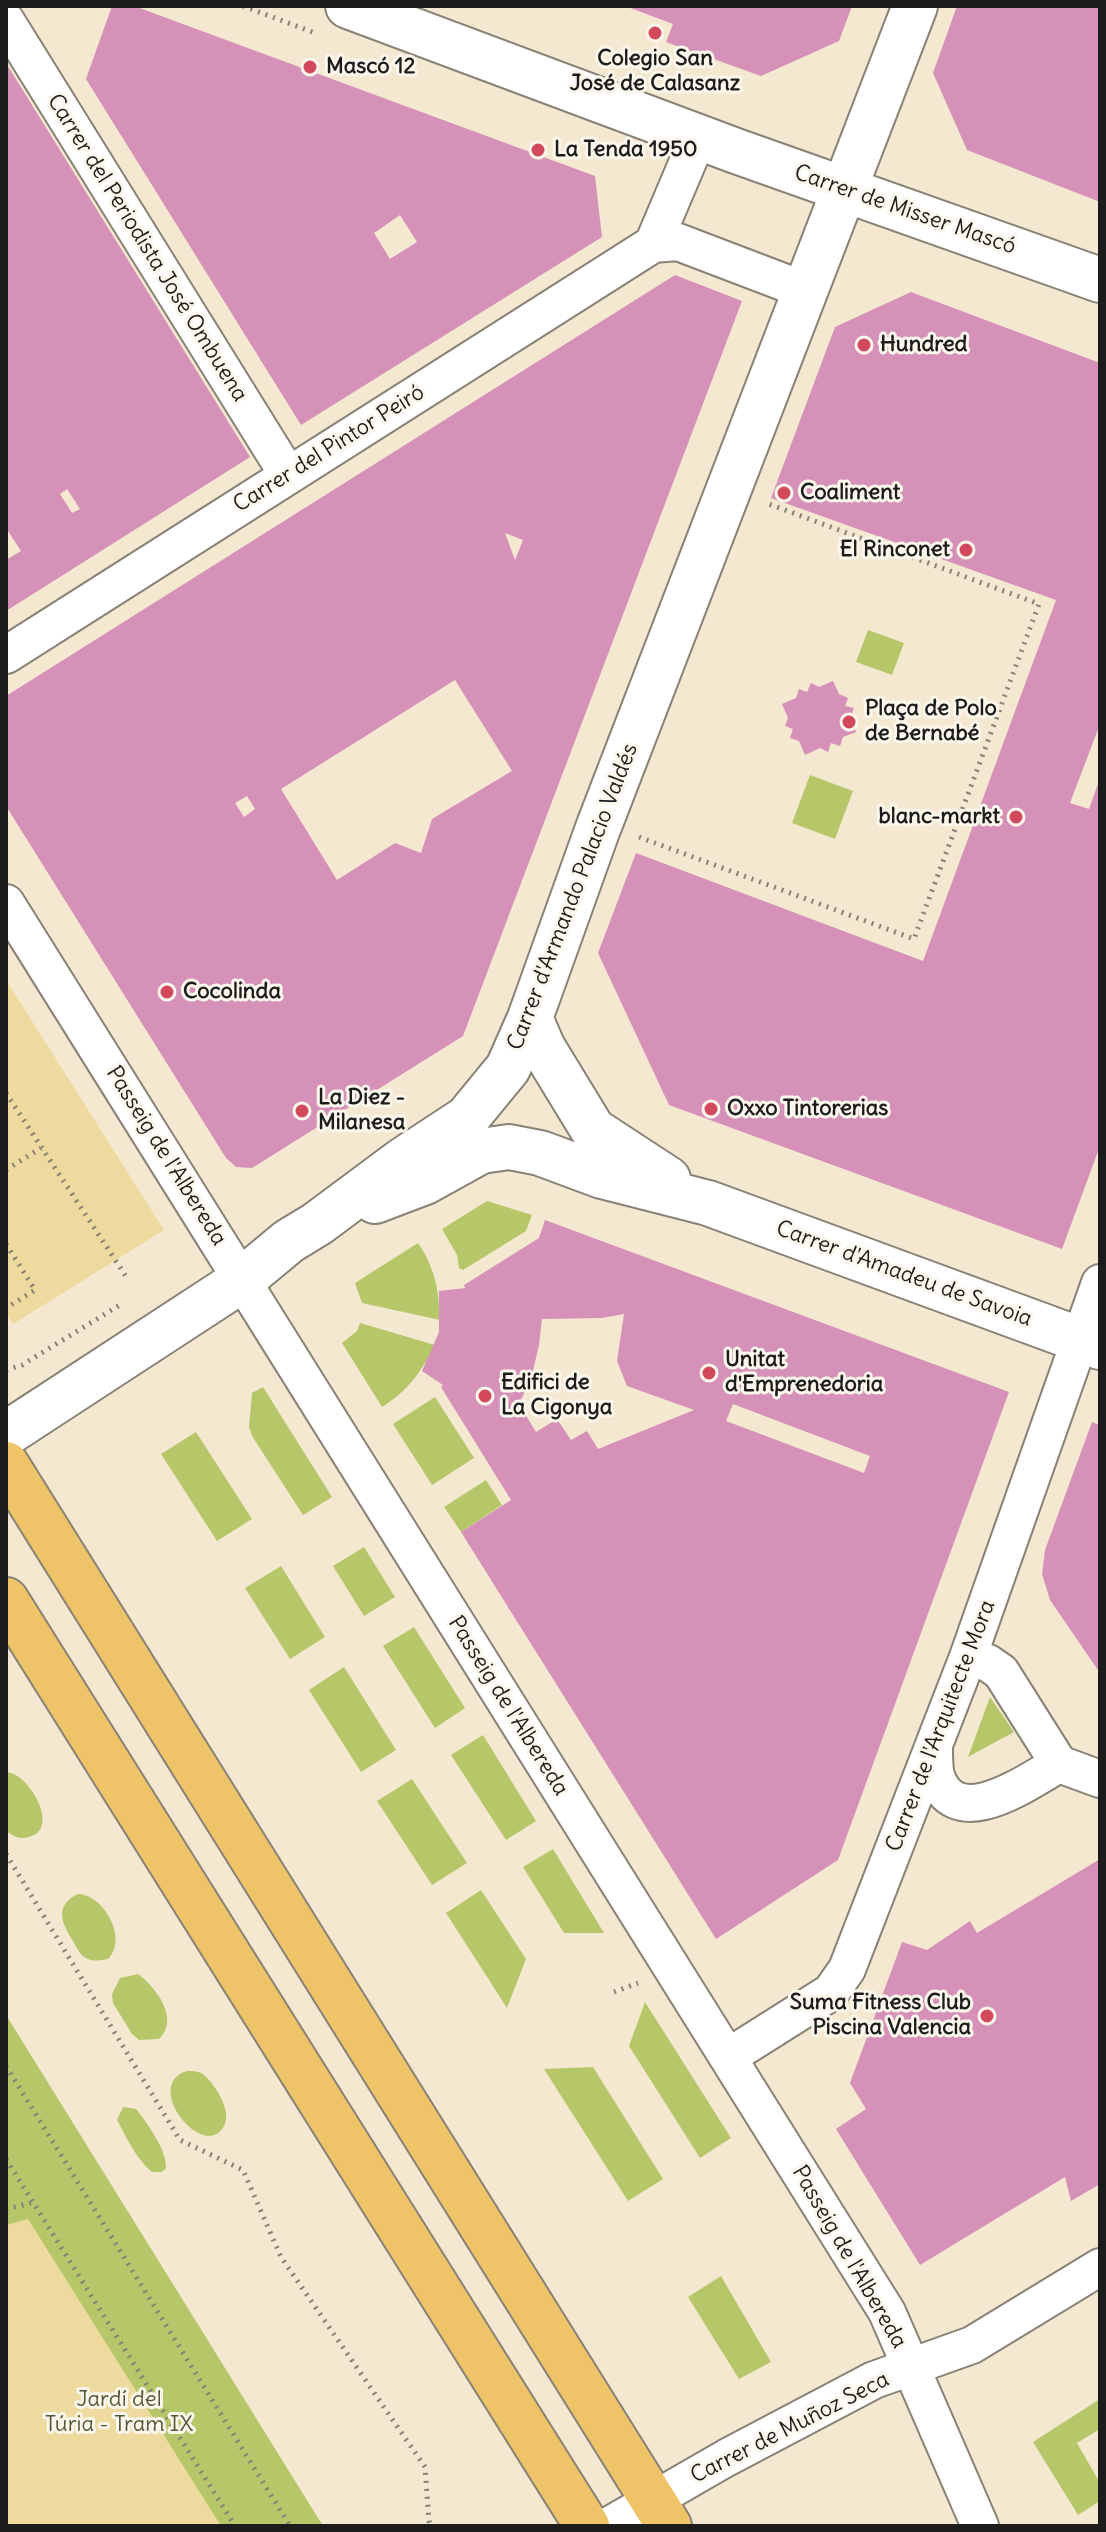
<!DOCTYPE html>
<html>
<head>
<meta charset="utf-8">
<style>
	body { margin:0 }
	#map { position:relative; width:1106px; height:2532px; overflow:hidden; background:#f5e8d1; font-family:Delius,sans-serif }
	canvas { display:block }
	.frame { position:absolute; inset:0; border:8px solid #1c1c1c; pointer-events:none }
</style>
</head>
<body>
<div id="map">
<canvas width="1106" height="2532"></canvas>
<div class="frame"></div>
</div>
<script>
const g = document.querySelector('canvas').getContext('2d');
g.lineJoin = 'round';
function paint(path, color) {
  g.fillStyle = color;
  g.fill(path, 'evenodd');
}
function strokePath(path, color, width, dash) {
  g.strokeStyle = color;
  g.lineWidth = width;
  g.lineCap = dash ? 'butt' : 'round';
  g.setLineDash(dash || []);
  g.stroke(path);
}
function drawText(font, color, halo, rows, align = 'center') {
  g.font = font + ' Delius,sans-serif';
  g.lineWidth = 6;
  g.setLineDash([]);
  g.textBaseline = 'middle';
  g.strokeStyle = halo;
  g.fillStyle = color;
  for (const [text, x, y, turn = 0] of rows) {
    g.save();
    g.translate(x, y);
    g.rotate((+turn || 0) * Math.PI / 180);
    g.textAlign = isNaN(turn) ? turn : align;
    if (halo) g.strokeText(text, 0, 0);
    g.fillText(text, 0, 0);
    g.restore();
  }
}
paint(new Path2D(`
	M868,630L904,643L892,675L856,662Z
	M810,775L853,791L835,839L792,823Z
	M487,1201L532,1215L526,1231L463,1270L459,1268L457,1255L442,1229Z
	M418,1243C435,1268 439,1290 440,1320L362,1303L355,1283Z
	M360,1323L435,1345C421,1372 408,1391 382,1407L342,1343L357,1331Z
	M263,1387L332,1497L303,1515L252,1436L249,1427L252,1393Z
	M435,1397L474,1458L432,1485L393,1424Z
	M196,1432L252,1519L217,1541L161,1454Z
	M486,1480L502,1505L461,1532L444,1507Z
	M364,1547L395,1597L364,1616L333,1566Z
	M281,1566L325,1637L290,1659L245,1588Z
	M414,1627L465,1708L435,1728L383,1646Z
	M344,1667L396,1750L361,1772L309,1690Z
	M990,1697L1014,1732L968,1757Z
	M483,1735L536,1821L506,1840L451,1755Z
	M6,1772C28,1772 62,1829 29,1837C20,1840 13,1836 6,1831Z
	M412,1779L467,1863L432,1885L377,1801Z
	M553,1849L604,1933H564L523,1867Z
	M481,1890L526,1959L507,2008L446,1913Z
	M78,1894C103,1894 129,1939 108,1959C101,1960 94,1962 88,1959C79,1956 76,1945 71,1938C61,1921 55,1905 78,1894Z
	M138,1974C157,1988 180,2020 159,2039L139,2040L132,2034L113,2003L112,1994L120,1978Z
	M645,2002L731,2138L700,2158L629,2046Z
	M6,2015L323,2526H6Z
	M593,2067L663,2179L628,2201L544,2069Z
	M187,2071C194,2071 200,2071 205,2076C216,2086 232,2111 224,2126C204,2163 141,2085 187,2071Z
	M123,2107L136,2109C147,2123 167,2150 166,2168L162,2172H152C137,2160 126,2137 117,2120Z
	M721,2276L771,2362L739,2379L688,2297Z
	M1100,2399V2429L1077,2443L1100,2483V2501L1078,2515L1033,2442Z`), '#b6c76a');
paint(new Path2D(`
	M6,980L164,1230L13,1324L6,1312Z
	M28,2219L221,2526H6V2225Z`), '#eeda9e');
paint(new Path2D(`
	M112,6H134L595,176L602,237L301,425L86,79ZM400,215L417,242L390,259L374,233Z
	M625,6H852L839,41L761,76L666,42L673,24Z
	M957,6H1100V202L967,150L933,73Z
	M6,63L250,457L6,611V560L21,551L6,528ZM67,489L80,509L72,513L60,494Z
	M675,275L742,301L463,1036L252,1168L236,1167L226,1158L6,806V696ZM505,533L523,540L515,560ZM455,680L512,771L432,819L421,853L395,843L337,880L281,789ZM247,796L255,809L244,817L235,803Z
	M911,292L1100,363V724L1070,803L1089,809L1100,778V1146L1062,1249L669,1105L598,953L636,853L923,961L1056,600L771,498L835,327Z
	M833,681L839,694L848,698L845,706L854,708L850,718L856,732L843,737L840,746L831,743L828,752L820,748L805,755L799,741L790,738L793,729L785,726L788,718L782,704L796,698L799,689L807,692L811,683L819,687Z
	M545,1220L1009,1392L838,1860L716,1939L461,1532L511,1500L441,1387L443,1385L422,1371L439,1332V1291L465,1288L464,1285L539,1238ZM624,1314L617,1361L627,1386L694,1410L598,1449L587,1431L571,1440L557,1419L536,1432L519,1404L531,1379L539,1345L542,1319L602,1318ZM733,1404L870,1456L864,1473L726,1421Z
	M1092,1422L1100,1425V1673L1050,1600L1042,1574L1045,1550Z
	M1100,1859V2184L1071,2201L1065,2177L920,2265L836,2129L866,2109L850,2083L902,1942L927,1950L970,1921L977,1933Z`), '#d591b8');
const minor = new Path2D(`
	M6,21L288,475
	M653,244L692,152L700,144L710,141
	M6,655L653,244L678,242L804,290
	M6,903L887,2312L980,2526
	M968,1657L988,1663L1001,1672L1059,1764L1100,1779
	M934,1750C934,1758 934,1768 936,1776C956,1835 1028,1781 1059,1764
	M728,2057L831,1992L847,1969L968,1657L1100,1283
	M608,2526L726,2458L874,2380L972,2345L1100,2267`);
const tertiary = new Path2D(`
	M348,6L736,151L1100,280
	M530,1018L543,1048L593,1130L668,1179
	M375,1201L425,1182L481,1151L509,1147L540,1153L602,1176L708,1203L1100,1347
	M6,1434L242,1280L289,1241L317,1224L403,1160L467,1118L508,1068L530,1018L597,831L915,6`);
const primary = new Path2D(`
	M6,1464L669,2526
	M6,1600L587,2526`);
strokePath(minor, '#888276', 40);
strokePath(tertiary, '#888276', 48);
strokePath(primary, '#888276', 48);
strokePath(new Path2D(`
	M243,6L315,33
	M639,837L914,939L1039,604L766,503
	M6,1093L127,1278
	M6,1170L41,1148
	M6,1244L35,1290L6,1308
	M6,1370L22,1365L123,1303
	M6,1854L180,2140L243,2170L281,2257L425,2467L429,2521L431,2526
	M614,1992L638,1983
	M6,2066L290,2526
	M6,2159L235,2526
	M6,2209L31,2203`), '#888276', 5, [2, 6]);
strokePath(minor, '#fff', 36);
strokePath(tertiary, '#fff', 44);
strokePath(primary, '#efc469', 44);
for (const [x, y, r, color] of [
	[655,33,8,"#d1495b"],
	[310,67,8,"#d1495b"],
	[538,150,8,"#d1495b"],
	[864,345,8,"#d1495b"],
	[784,493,8,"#d1495b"],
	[966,550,8,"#d1495b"],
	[849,722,8,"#d1495b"],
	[1016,817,8,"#d1495b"],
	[167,992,8,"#d1495b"],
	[711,1109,8,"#d1495b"],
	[302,1111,8,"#d1495b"],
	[709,1373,8,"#d1495b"],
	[485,1396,8,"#d1495b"],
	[987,2016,8,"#d1495b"]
]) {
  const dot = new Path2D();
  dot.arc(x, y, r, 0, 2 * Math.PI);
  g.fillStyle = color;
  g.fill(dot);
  strokePath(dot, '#fbf7ec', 3);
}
drawText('bold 22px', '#1c1c1c', '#fbf7ec', [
	["Colegio San",655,59,"center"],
	["José de Calasanz",655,84,"center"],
	["Mascó 12",326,67],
	["La Tenda 1950",554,150],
	["Hundred",880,345],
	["Coaliment",800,493],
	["El Rinconet",950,550,"right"],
	["Plaça de Polo",865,709],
	["de Bernabé",865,734],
	["blanc-markt",1000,817,"right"],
	["Cocolinda",183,992],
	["La Diez -",318,1098],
	["Milanesa",318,1123],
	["Oxxo Tintorerias",727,1109],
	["Unitat",725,1360],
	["d'Emprenedoria",725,1385],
	["Edifici de",501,1383],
	["La Cigonya",501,1408],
	["Suma Fitness Club",971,2003,"right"],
	["Piscina Valencia",971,2028,"right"]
], 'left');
drawText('22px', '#1c1c1c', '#fbf7ec', [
	["Carrer de Misser Mascó",905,210,19],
	["Carrer del Periodista José Ombuena",147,248,58],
	["Carrer del Pintor Peiró",329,449,-32],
	["Carrer d'Armando Palacio Valdés",573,897,-69],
	["Passeig de l'Albereda",166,1156,58],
	["Carrer d'Amadeu de Savoia",904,1274,20],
	["Passeig de l'Albereda",508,1706,58],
	["Carrer de l'Arquitecte Mora",941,1726,-69],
	["Passeig de l'Albereda",849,2257,60],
	["Carrer de Muñoz Seca",790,2428,-27]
]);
drawText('22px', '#525837', '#fbf7ec', [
	["Jardí del",119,2400],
	["Túria - Tram IX",119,2425]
]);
</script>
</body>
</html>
